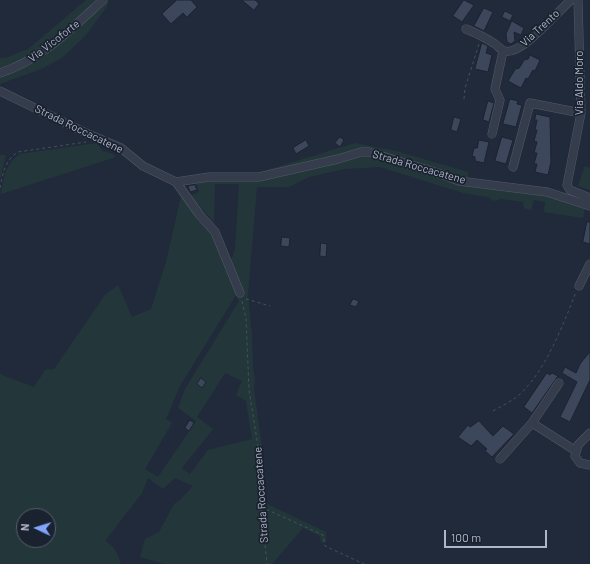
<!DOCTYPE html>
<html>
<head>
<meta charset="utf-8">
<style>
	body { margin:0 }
	#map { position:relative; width:590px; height:564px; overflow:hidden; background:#212a3a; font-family:Barlow,sans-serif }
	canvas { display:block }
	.north { position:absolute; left:16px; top:508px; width:40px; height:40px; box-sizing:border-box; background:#1a212f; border:1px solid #565d6c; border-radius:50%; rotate:274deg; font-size:11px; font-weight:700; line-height:16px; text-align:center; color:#afb6c7 }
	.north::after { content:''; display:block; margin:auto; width:14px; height:18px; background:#80a5fb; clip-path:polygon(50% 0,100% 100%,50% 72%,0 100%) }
	.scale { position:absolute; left:444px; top:530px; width:103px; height:18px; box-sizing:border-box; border:2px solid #afb6c7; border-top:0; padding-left:5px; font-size:12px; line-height:14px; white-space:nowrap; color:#afb6c7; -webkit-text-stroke:3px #1a212f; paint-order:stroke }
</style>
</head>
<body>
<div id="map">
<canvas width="590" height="564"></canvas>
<div class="north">N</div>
<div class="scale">100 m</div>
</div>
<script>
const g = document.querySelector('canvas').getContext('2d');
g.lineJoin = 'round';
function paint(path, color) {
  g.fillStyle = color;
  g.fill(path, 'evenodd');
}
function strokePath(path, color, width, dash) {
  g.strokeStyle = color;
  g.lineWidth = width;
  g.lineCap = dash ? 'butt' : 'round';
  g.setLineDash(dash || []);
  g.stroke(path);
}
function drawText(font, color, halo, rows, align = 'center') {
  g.font = font + ' Barlow,sans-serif';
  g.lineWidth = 3.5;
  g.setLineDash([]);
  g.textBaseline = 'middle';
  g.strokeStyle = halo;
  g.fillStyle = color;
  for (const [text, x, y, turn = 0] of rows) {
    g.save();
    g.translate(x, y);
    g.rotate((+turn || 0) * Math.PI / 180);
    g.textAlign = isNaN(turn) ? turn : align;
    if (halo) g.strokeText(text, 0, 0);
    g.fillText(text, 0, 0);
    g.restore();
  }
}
paint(new Path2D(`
	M86,0H98L27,59L0,68V58C10,59 17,51 27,50Z
	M108,0V5L86,35L62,58L41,69L0,84V76L69,33Z
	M97,143L102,151L113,154L116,157L1,194C4,178 5,164 20,154Z
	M355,143L396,151L468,172V180L370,151L261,174L264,171Z
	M360,154L440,177L549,196L585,207L583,218L544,212L545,202L534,200L531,210L524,208L523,202L501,199L493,201L488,197L463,193L380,167L344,169L309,177L289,187H257L248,295L252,334L253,368L255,378L254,389L265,469V503L326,532V542L321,543L320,536L303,528L272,564H165L140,557L145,539L159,532L174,504L180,500L193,486L175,478L163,489L148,478L142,493L105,541C115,546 117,553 121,564H0V374L34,387L45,370L54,369L105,295L118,285L132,317L151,309L166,262L181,196L213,232L228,268L235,250L239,184H215L214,222L190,196L199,192L196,182L259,178ZM236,295L239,301L185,389L178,408L196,421L158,477L145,469L172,423L166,419L180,386ZM225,373L242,381L236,395L246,401L252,439L208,450L190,474L182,468L213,429L197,417ZM24,516H48V540H24Z
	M0,155H6L0,181Z
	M585,166L590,168V190L578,186Z`), '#23373b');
const building = new Path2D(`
	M177,0H191L197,7L187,17L183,13L171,24L162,14Z
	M242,0H255L259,4L254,10Z
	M464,0L474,5L462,22L453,16Z
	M484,8L493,12L484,31L474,26Z
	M505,11L513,15L510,21L502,17Z
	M512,21L524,28L521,35L514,32L515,41L511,44L507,42L506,34Z
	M482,43L488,46L486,53L492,55L488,72L475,69Z
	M530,55L540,60L535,71L533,70L528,79L526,78L521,88L508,81L516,68L518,69L520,67L524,60L528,59Z
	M510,99L518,101L517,104L522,105L516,127L503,124Z
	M488,101L494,103L489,122L483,120Z
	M536,114L550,117L551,162L548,175L535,172L537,164H534L537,153H534L537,142L534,141L537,130H535L537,120H535Z
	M454,117L461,119L457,132L451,130Z
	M340,137L344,140L340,147L335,143Z
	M502,137L513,140L506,164L495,161Z
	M306,140L309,146L296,154L293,148Z
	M479,140L489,142L484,163L475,161V157L472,156L474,148H477Z
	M195,185L197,190L190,192L188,186Z
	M587,222H590V244L583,242Z
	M282,237L290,238L289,247L281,246Z
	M321,243L327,244L326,257L320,256Z
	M353,299L359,301L356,307L350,305Z
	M590,352V380L570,422L560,417L577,382L562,373L565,367L576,373L580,364Z
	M547,373L550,375L552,373L558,376L532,413L524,407Z
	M201,378L206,382L202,388L197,384Z
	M190,420L194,423L189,431L185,428Z
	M479,421L493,436L503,426L514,434L492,457L485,451L487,449L477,440L471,446L458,437L468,425L470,427Z`);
paint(building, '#3d475b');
strokePath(building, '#1c2331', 1);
const minor = new Path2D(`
	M578,0L581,113L567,185L570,190L590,198
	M466,29C476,33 486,38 495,44C499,47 501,50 505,51C521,56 558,11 571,0
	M0,73C41,60 72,28 103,0
	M0,91L88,134L121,148L143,166L176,182L209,177H259L338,159L361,152H369L441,174L459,181L547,192L590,206
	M492,134L500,100L495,89L503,51
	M513,167L530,103L581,113
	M176,182L199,214L215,232L240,293
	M579,286L590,264
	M532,423L576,451
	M590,433L578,445L575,456L580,463L590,465
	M500,459L532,423L559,383`);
strokePath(minor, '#525968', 9);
strokePath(new Path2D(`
	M464,99L465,88L479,44
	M0,188C3,173 5,160 18,152L86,142
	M246,299L270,306
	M242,301L246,318L249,390L261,465V506L267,564
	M493,411C500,407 508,403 514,399C543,378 563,325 576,292
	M261,507L323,535L325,546L364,564`), '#405459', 1, [3, 3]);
strokePath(minor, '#353c4b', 8);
drawText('11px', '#afb6c7', '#1a212f', [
	["Via Trento",540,28,-43],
	["Via Vicoforte",54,41,-38],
	["Via Aldo Moro",579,83,-90],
	["Strada Roccacatene",79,129,26],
	["Strada Roccacatene",419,167,16],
	["Strada Roccacatene",261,495,-94]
]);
</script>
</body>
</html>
